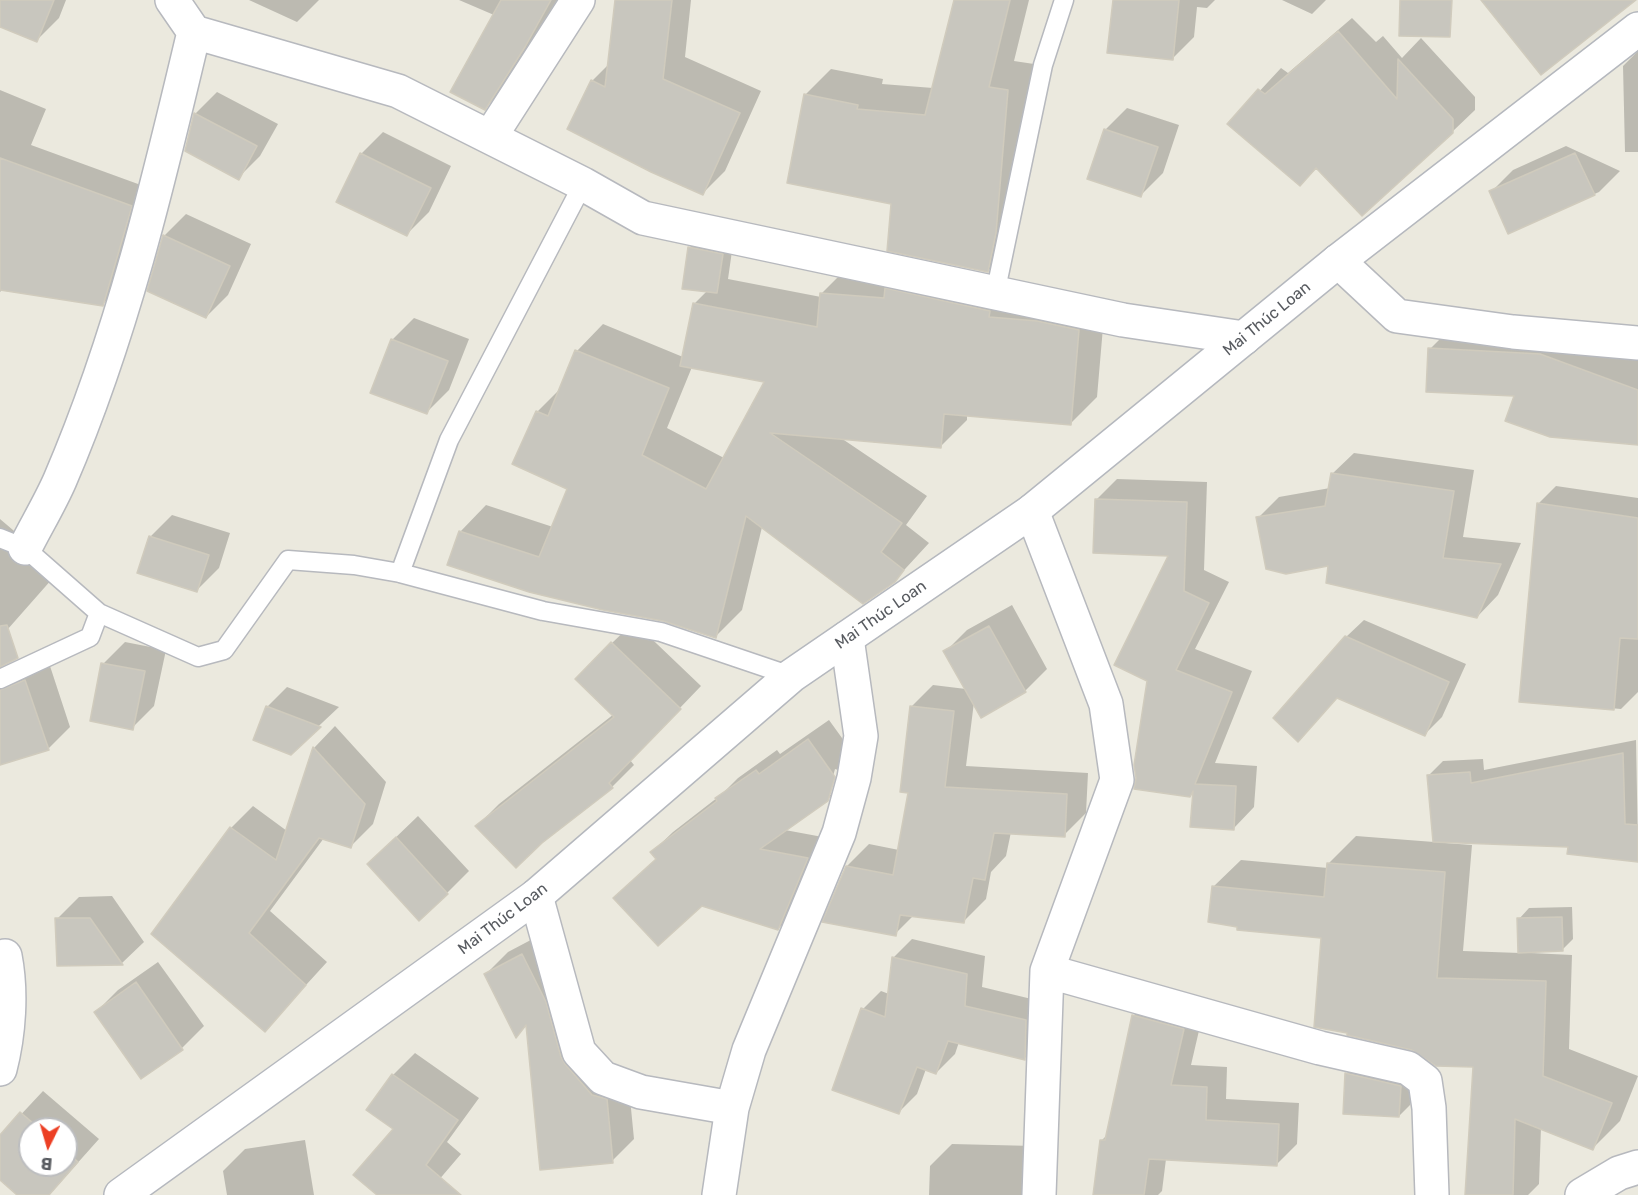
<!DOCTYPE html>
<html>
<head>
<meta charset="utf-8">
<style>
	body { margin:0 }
	#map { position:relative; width:1638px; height:1195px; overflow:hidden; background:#ebe9de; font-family:Rubik,sans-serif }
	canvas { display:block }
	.north { position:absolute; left:18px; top:1117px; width:60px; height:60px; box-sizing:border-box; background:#fff; border:2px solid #bcbdbf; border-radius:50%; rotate:185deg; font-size:16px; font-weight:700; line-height:24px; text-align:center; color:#585b60 }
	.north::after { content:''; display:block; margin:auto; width:21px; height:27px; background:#ec3f24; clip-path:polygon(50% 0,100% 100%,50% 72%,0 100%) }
</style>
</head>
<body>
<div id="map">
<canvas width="1638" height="1195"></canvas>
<div class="north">B</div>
</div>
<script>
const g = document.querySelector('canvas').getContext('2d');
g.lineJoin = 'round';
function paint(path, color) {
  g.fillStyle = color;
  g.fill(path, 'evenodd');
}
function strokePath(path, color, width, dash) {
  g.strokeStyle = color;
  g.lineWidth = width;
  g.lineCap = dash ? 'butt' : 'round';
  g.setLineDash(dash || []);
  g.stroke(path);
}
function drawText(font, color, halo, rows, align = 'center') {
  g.font = font + ' Rubik,sans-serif';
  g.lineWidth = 4.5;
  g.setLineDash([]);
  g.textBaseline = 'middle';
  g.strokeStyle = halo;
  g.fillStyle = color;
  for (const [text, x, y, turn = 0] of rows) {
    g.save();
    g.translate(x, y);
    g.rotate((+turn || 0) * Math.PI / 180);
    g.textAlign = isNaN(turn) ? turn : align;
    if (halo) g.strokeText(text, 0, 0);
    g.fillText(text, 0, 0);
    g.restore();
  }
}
paint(new Path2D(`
	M0,0H66L59,18L37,40L0,26Z
	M249,0H319L297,22Z
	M459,0H559L505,88L485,108L494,15Z
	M616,0H691L685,57L761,91L725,171L703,193L592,81L609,64Z
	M955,0H1029L1014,61L1034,64L1022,206L1014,244L988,271L893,203L805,95L831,69L883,79L882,84L933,88Z
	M1114,0H1215L1207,8L1197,7L1194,37L1172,59Z
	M1282,0H1326L1312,14Z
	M1352,18L1376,42L1383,36L1402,58L1421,38L1475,97V110L1452,132L1318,167L1300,184L1229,124L1281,68L1288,73Z
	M1638,51V152H1625L1623,66Z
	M0,90L46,109L31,145L149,188L121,286L103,304L3,289L0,292Z
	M217,92L278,124L260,156L238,178L186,150L195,114Z
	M1127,108L1179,125L1163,173L1141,195L1105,130Z
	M383,132L451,166L429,212L407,234L361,154Z
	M1566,146L1620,171L1599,192L1509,232L1491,192L1513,170Z
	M186,214L251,244L228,295L206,317L164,236Z
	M700,237L733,244L728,279L821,297L822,293L848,267L1105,304L1097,397L1071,423L967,415V420L941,446L841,438L927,496L906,525L929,543L894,581L762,527L742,610L716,636L460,532L486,505L553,527L569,488L537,412L562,387L577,351L603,324L683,357L694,304L707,291L690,247ZM692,367L766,381L724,458L667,428Z
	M414,318L469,339L449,390L427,412L392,340Z
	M1452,327L1563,333L1638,360V444L1516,394L1430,349Z
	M1354,453L1474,470L1463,537L1521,543L1498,595L1477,617L1330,564L1258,518L1279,497L1330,488L1332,474Z
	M1117,479L1207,482L1204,570L1229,582L1195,649L1252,671L1215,763L1257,766L1254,807L1234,828L1194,791L1190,795L1135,788L1171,554L1096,500Z
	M1556,486L1638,498V692L1621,709L1520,700L1538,504Z
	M172,515L230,533L219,568L197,590L150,537Z
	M0,519L60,570L0,638Z
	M1012,605L1047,669L1025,691L981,715L974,702L966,766L1088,773L1086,813L1064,835L1011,832L1006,856L991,872L986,899L964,921L914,915L895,934L847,866L869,844L899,850L910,792L911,707L933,685L966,689L945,652L967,630Z
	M1364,620L1466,664L1442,717L1425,734L1338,697L1298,740L1346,637Z
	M634,622L701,686L630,760L634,765L612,787L541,842L477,826L499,804L614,714L612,643Z
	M125,642L166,650L154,706L132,728L103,664Z
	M50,666L70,727L48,749L0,764V683Z
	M287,687L339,707L290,753L267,707Z
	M829,720L855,756L849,778L827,800L785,830L828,838L799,908L778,929L702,905L615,898L657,858L652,852L673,832L722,794L738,778L777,750L780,754ZM835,769L838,770L832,795H828Z
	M335,726L386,782L373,824L351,846L324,838L270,911L327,962L265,1030L153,934L231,828L253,806L287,831L314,748Z
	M1636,740L1638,847L1445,841V843L1472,845L1463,951L1520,953L1519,919L1529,908L1572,907L1573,939L1562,950L1531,951V953L1572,955L1569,1049L1638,1076L1620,1121L1593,1148L1541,1127L1539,1184L1528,1195H1466L1475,1066L1323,937L1213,887L1241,860L1328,868L1329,863L1356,836L1434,842L1429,775L1443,761L1483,759L1484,770Z
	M418,816L469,871L447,893L391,842Z
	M112,896L144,942L122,963L58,964L57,919L79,897Z
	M544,933L587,1042L628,1078L634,1139L612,1161L527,1025L516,1036L486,974L508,952Z
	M912,939L985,956L982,987L1044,1002L1043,1039L1025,1058L959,1042L955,1054L936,1073L926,1069L917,1094L898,1113L863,1009L881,991L889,994L894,957Z
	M158,962L204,1026L182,1048L96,1012L118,990Z
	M1155,995L1204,1009L1191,1065L1227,1067L1226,1099L1299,1103L1297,1144L1276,1165L1166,1159L1162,1191L1158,1195H1095L1102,1140L1107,1135L1134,1015Z
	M415,1053L479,1098L447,1142L461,1154L426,1195H379L395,1128L393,1075Z
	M1357,1063L1411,1075L1410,1105L1399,1116L1346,1074Z
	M43,1091L99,1139L49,1195H20L0,1178V1137ZM30,1129H66V1165H30Z
	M305,1140L314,1195H227L223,1171L245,1149Z
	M952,1144L1034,1146L1033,1195H929L930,1166Z`), '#0003');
const building = new Path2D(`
	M0,0H54L37,42L0,27Z
	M501,0H551L525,47L485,110L450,92Z
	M615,0H672L663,79L740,113L703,195L651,172L567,129L591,80L605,87Z
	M954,0H1010L989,87L1008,90L996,233L988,272L887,251L891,204L787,183L804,94L858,105L857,109L925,115Z
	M1113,0H1179L1173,60L1107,53Z
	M1400,0H1452L1450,37L1399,36Z
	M1481,0H1636L1541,75Z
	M1338,31L1397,99L1398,59L1453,119V133L1362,216L1316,168L1300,186L1227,124L1258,89L1265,94Z
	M194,113L257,146L239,180L185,151Z
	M1104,129L1158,147L1141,197L1087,179Z
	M360,153L431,188L407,236L336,202Z
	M1575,153L1595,195L1508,234L1489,191Z
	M0,158L132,206L103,306L0,290Z
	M163,235L230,266L206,318L147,291Z
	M688,247L723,254L717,293L682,289Z
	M885,288L990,311L989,317L1037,321L1079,330L1071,425L944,414L941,448L770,433L902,523L881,552L904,570L895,582L863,604L746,516L716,638L663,621L603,610L529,592L447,565L459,531L539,557L567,489L512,464L536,411L548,416L575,350L669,388L642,455L706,489L764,382L680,366L693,303L817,327L820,293L884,298Z
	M391,339L448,361L427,414L370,393Z
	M1428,348L1540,354L1638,390V445L1550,437L1505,421L1514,396L1426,392Z
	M1331,473L1454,491L1443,558L1501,564L1477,618L1326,583L1328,566L1286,574L1266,569L1256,517L1325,506Z
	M1095,499L1187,502L1184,591L1209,603L1176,670L1232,692L1195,784L1236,786L1234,830L1190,827L1193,791L1190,797L1134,789L1136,778L1134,765L1147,681L1114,665L1168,556L1093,553Z
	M1537,503L1638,518V639L1620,638L1614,710L1519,702Z
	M149,536L209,555L197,592L137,573Z
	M7,625L18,658L0,667V626Z
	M989,626L1026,692L981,718L943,651Z
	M1345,636L1449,682L1425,736L1337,698L1298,742L1273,718Z
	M611,642L681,709L609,783L613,788L542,843L516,868L475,826L614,717L575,679Z
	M101,663L145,671L133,730L90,721Z
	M25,680L49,750L0,765V690Z
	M266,706L321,727L291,755L253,740Z
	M910,706L954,711L945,787L1067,794L1065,837L994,833L985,880L973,878L964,923L900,915L896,936L822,922L846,866L893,875L908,793L900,792Z
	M808,739L835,777L828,801L760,849L808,858L778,930L702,906L658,946L613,898L656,859L650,852L717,801L715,798L756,770L759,774Z
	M313,747L365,804L351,848L319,838L249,933L306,985L265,1032L151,934L230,827L276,860Z
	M1623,753L1625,824L1638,825V862L1567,854L1568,847L1433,842L1427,775L1470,772L1471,783Z
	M396,837L448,894L419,921L367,864Z
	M1327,863L1445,872L1437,978L1546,981L1543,1076L1612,1103L1593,1150L1515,1119L1513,1195H1465L1473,1067L1436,1066L1412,1050L1347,1035V1033L1314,1027L1321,938L1237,930V927L1208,922L1212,886L1324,897Z
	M1562,917L1563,951L1518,953L1517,918Z
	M55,918H90L123,965L57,966Z
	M522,954L546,1002L561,1057L565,1064L592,1095L607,1099L613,1163L540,1170L526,1025L516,1038L484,974Z
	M892,957L967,974L965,1006L1026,1020L1025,1060L948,1041L936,1074L917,1067L899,1114L832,1090L861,1008L885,1017Z
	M136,982L183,1050L141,1079L94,1012Z
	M1132,1015L1184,1029L1171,1085L1207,1087L1206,1120L1279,1124L1277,1166L1149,1159L1144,1195H1093L1100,1140H1105Z
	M1345,1073L1401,1086L1399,1117L1343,1114Z
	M392,1074L458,1120L426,1165L461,1195H377L353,1175L393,1129L366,1110Z
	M20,1112L40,1129H30V1165H66V1151L78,1162L49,1195H17L0,1180V1135Z`);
paint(building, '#c8c6be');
strokePath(building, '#d0cbbd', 1.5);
const service = new Path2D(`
	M995,294L1043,65L1064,0
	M0,538L25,548L99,613L198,657L224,650L288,560L354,565L400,573L543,611L661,632L791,676
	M400,573L449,440L583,184
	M0,679L90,637L99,613`);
const minor = new Path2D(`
	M172,0L194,32L398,91L583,184L643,218L1123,320L1244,338
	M490,137L578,0
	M1338,261L1397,316L1513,332L1638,343
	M1032,511L1106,704L1117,780L1047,971L1039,1195
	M25,548C36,526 50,503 60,480C122,336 158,184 194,32
	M536,896L579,1052L603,1078L641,1092L732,1108
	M1047,971L1320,1048L1408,1068L1425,1081L1429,1108L1432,1195
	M0,1069C9,1034 12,992 5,956
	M719,1195L732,1108L749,1050L839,833L854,778L861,736L847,638
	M1582,1195L1619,1173L1638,1167`);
const secondary = new Path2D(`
	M121,1195L536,896L791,676L1032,511L1338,261L1638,29`);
strokePath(service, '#b7b9be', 21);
strokePath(minor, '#b7b9be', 36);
strokePath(secondary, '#b5b8be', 36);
strokePath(service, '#fff', 18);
strokePath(minor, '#fff', 33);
strokePath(secondary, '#fff', 33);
drawText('16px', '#585b60', '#fff', [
	["Mai Thúc Loan",1267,319,-39],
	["Mai Thúc Loan",881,615,-35],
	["Mai Thúc Loan",503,919,-37]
]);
</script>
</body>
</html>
